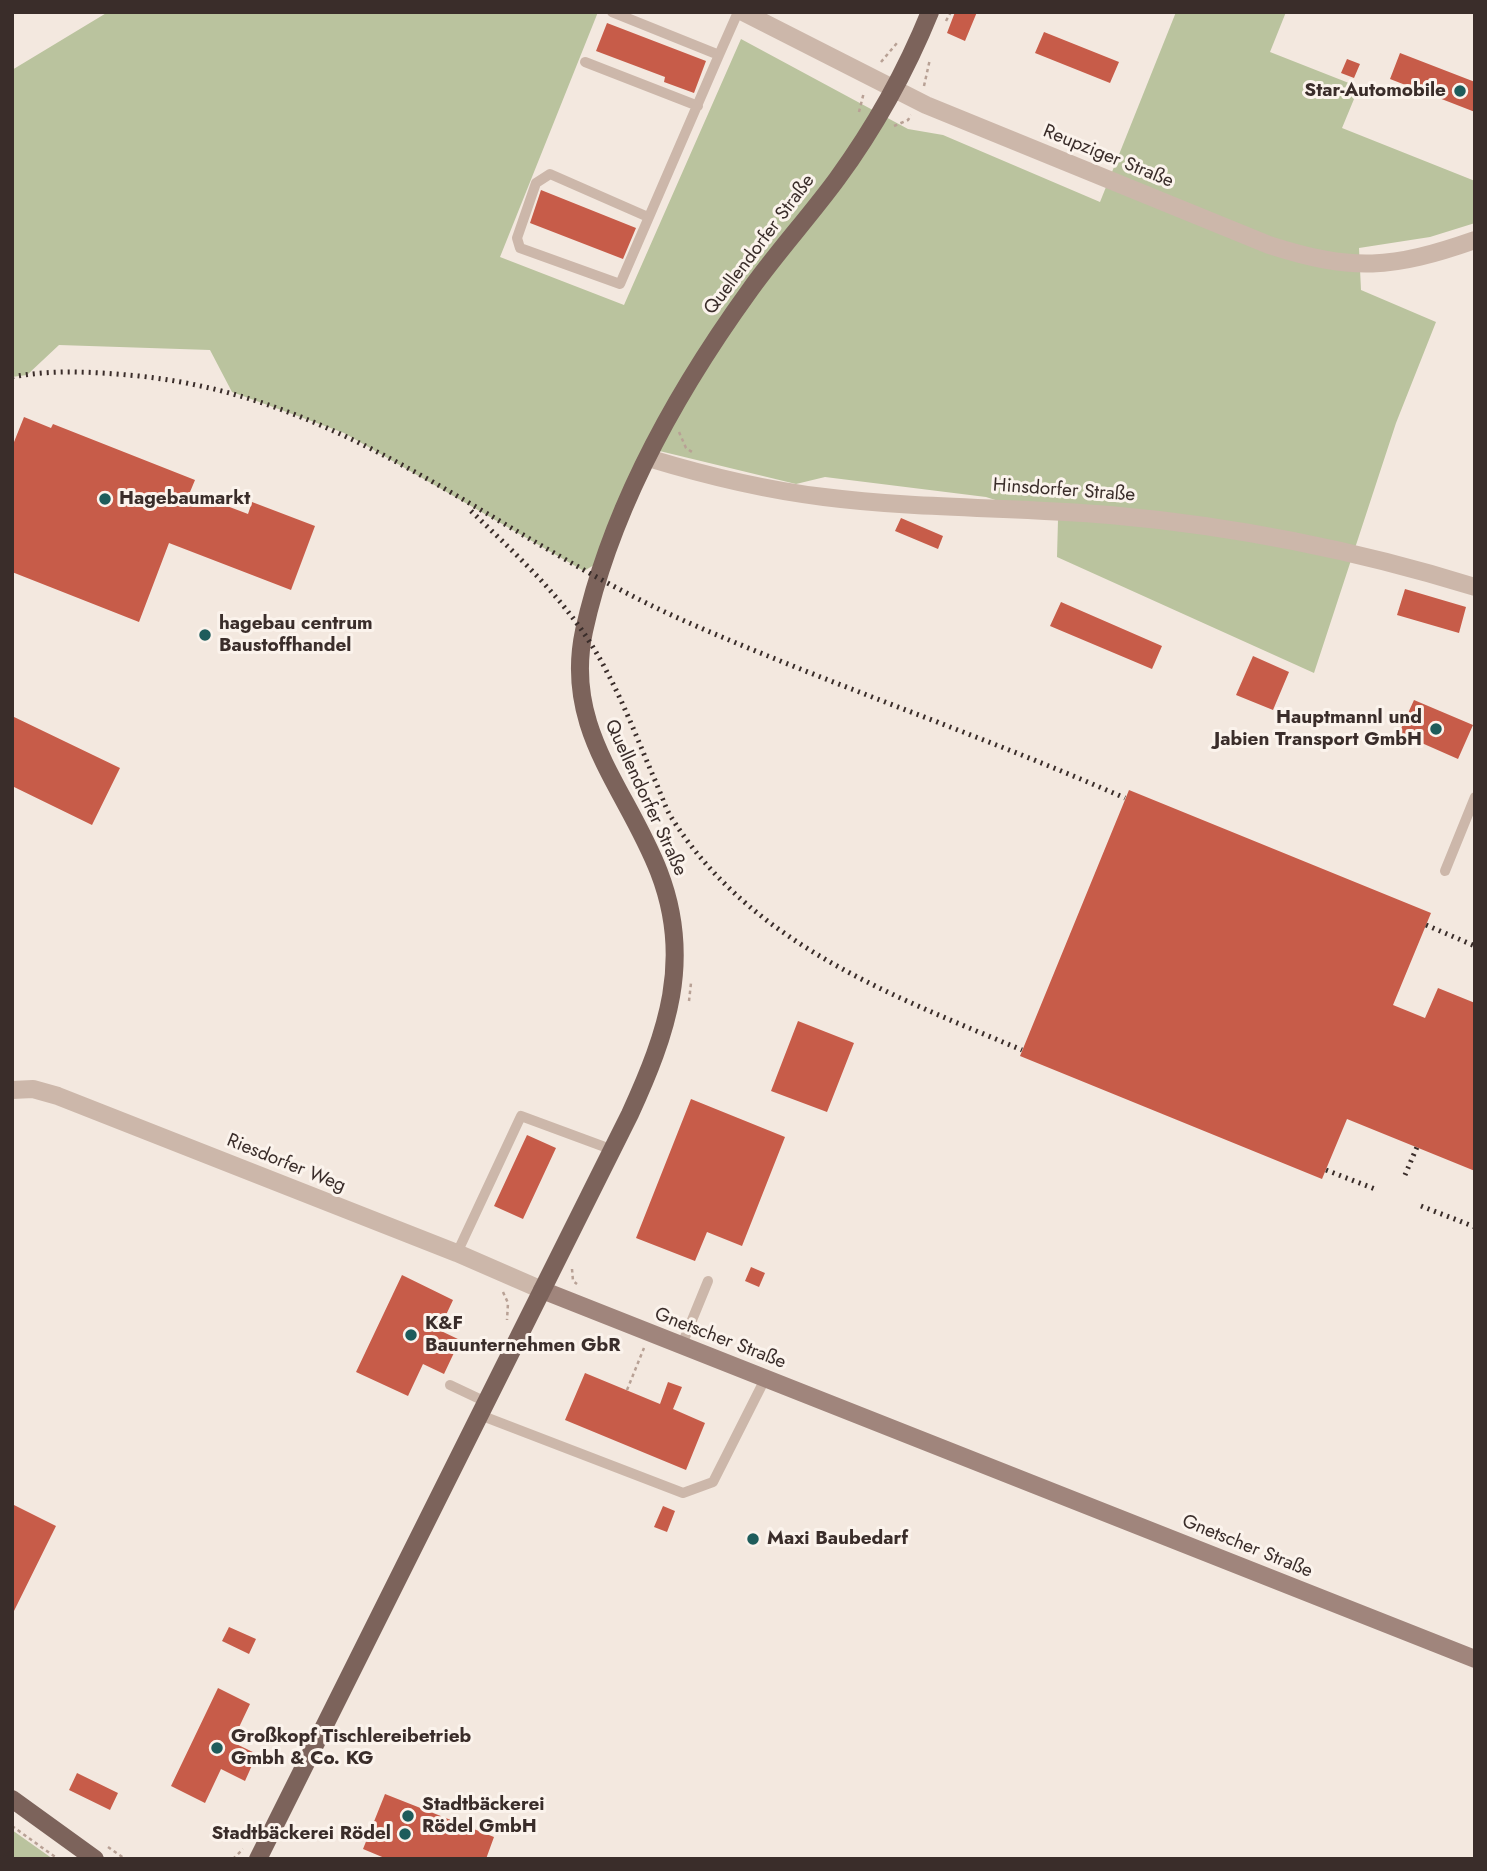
<!DOCTYPE html>
<html>
<head>
<meta charset="utf-8">
<style>
	body { margin:0 }
	#map { position:relative; width:1487px; height:1871px; overflow:hidden; background:#f3e8df; font-family:Jost,sans-serif }
	canvas { display:block }
	.frame { position:absolute; inset:0; border:14px solid #3a2d2a; pointer-events:none }
</style>
</head>
<body>
<div id="map">
<canvas width="1487" height="1871"></canvas>
<div class="frame"></div>
</div>
<script>
const g = document.querySelector('canvas').getContext('2d');
g.lineJoin = 'round';
function paint(path, color) {
  g.fillStyle = color;
  g.fill(path, 'evenodd');
}
function strokePath(path, color, width, dash) {
  g.strokeStyle = color;
  g.lineWidth = width;
  g.lineCap = dash ? 'butt' : 'round';
  g.setLineDash(dash || []);
  g.stroke(path);
}
function drawText(font, color, halo, rows, align = 'center') {
  g.font = font + ' Jost,sans-serif';
  g.lineWidth = 6;
  g.setLineDash([]);
  g.textBaseline = 'middle';
  g.strokeStyle = halo;
  g.fillStyle = color;
  for (const [text, x, y, turn = 0] of rows) {
    g.save();
    g.translate(x, y);
    g.rotate((+turn || 0) * Math.PI / 180);
    g.textAlign = isNaN(turn) ? turn : align;
    if (halo) g.strokeText(text, 0, 0);
    g.fillText(text, 0, 0);
    g.restore();
  }
}
paint(new Path2D(`
	M108,12H598L500,257L624,305L741,39L908,129L943,135L1100,202L1176,12H1286L1270,52L1359,87L1342,128L1475,181V223L1430,237L1359,248L1361,290L1436,322L1396,423L1314,673L1057,557L1058,520L986,497L825,477L796,484L643,447L594,565L584,571L344,433L232,392L210,350L59,345L27,375L12,377V70Z
	M12,1830L53,1859H12Z`), '#bac39e');
paint(new Path2D(`
	M955,12H977L965,41L947,33Z
	M607,23L706,61L694,93L664,82L665,77L596,51Z
	M1044,32L1119,62L1110,83L1035,53Z
	M1400,53L1475,82V112L1390,79Z
	M1347,59L1360,64L1354,78L1341,73Z
	M541,190L636,228L623,259L530,223Z
	M24,417L51,428L53,424L195,480L190,492L248,514L252,502L315,526L291,590L169,543L139,622L12,572V447Z
	M901,518L943,536L938,549L895,531Z
	M1405,589L1466,607L1459,633L1397,615Z
	M1061,602L1162,646L1152,669L1050,626Z
	M1253,656L1289,672L1273,710L1236,695Z
	M1414,700L1473,725L1458,759L1399,733Z
	M12,716L120,768L92,825L12,786Z
	M1129,790L1431,913L1393,1005L1425,1018L1438,988L1475,1003V1171L1347,1119L1322,1179L1020,1056Z
	M798,1021L854,1043L827,1112L771,1091Z
	M691,1099L785,1137L742,1246L707,1232L695,1261L636,1238Z
	M527,1135L556,1148L523,1219L494,1206Z
	M751,1267L765,1273L759,1287L745,1281Z
	M402,1275L453,1300L439,1330L460,1340L444,1374L423,1364L408,1396L356,1372Z
	M585,1373L660,1404L668,1382L682,1387L673,1409L705,1423L686,1470L565,1420Z
	M12,1504L56,1526L12,1615Z
	M663,1506L675,1511L667,1532L654,1527Z
	M229,1627L256,1639L249,1654L222,1641Z
	M218,1688L250,1704L232,1742L257,1754L245,1781L221,1769L205,1803L171,1786Z
	M77,1773L118,1793L110,1810L69,1790Z
	M385,1794L494,1837L486,1859H387L363,1849Z`), '#c75c49');
strokePath(new Path2D(`
	M946,21L951,12
	M881,62L897,43
	M924,86L930,59
	M859,112L864,92
	M894,126L908,120L911,115
	M679,432L686,448L692,452
	M689,1001L691,983
	M572,1269L573,1281L577,1284
	M503,1292L508,1303L507,1320
	M627,1390L644,1348
	M12,1826L58,1859
	M108,1847L125,1859
	M233,1859L243,1849`), '#b8a195', 2.5, [3.5, 3.5]);
strokePath(new Path2D(`
	M612,12L719,55L738,12
	M585,62L698,106
	M648,217L550,174L536,183L517,238L520,248L620,284L719,55
	M1445,871L1475,797
	M457,1253L521,1116L613,1150
	M681,1347L708,1281
	M450,1385L486,1402
	M480,1415L683,1493L713,1482L765,1379`), '#ccb7aa', 10);
strokePath(new Path2D(`
	M743,12L926,105L1269,245C1353,272 1392,269 1475,240
	M648,458C704,475 765,490 824,497C919,509 1015,507 1110,515C1234,526 1356,550 1475,587
	M12,1090L33,1089L58,1096L457,1253L542,1290`), '#ccb7aa', 18);
strokePath(new Path2D(`
	M542,1290L1475,1659`), '#a0857c', 18);
strokePath(new Path2D(`
	M12,1799L95,1859
	M258,1859L630,1114C667,1033 693,960 659,872C627,789 563,729 584,631C611,508 677,391 750,290C778,251 809,217 837,179C875,127 906,71 930,12`), '#7c635b', 18);
strokePath(new Path2D(`
	M12,377C54,369 96,372 139,376C355,399 496,538 687,622C831,685 981,735 1125,798
	M471,511C523,561 574,607 607,672C625,706 639,743 654,778C660,791 664,805 671,817C751,944 891,995 1022,1050
	M1426,925L1475,946
	M1326,1170L1375,1189
	M1405,1175L1417,1147
	M1421,1206L1475,1227`), '#3a2d2a', 5, [2, 5]);
for (const [x, y, r, color] of [
	[1460,91,7,"#1e5c5b"],
	[105,499,7,"#1e5c5b"],
	[205,635,7,"#1e5c5b"],
	[1436,729,7,"#1e5c5b"],
	[411,1335,7,"#1e5c5b"],
	[753,1539,7,"#1e5c5b"],
	[217,1748,7,"#1e5c5b"],
	[408,1816,7,"#1e5c5b"],
	[405,1834,7,"#1e5c5b"]
]) {
  const dot = new Path2D();
  dot.arc(x, y, r, 0, 2 * Math.PI);
  g.fillStyle = color;
  g.fill(dot);
  strokePath(dot, '#fbf3ec', 2.5);
}
drawText('bold 19px', '#3a2d2a', '#fbf3ec', [
	["Star-Automobile",1446,91,"right"],
	["Hagebaumarkt",119,499],
	["hagebau centrum",219,624],
	["Baustoffhandel",219,646],
	["Hauptmannl und",1422,718,"right"],
	["Jabien Transport GmbH",1422,740,"right"],
	["K&F",425,1324],
	["Bauunternehmen GbR",425,1346],
	["Maxi Baubedarf",767,1539],
	["Großkopf Tischlereibetrieb",231,1737],
	["Gmbh & Co. KG",231,1759],
	["Stadtbäckerei",422,1805],
	["Rödel GmbH",422,1827],
	["Stadtbäckerei Rödel",391,1834,"right"]
], 'left');
drawText('19px', '#3a2d2a', '#fbf3ec', [
	["Reupziger Straße",1108,157,22],
	["Quellendorfer Straße",760,245,-53],
	["Hinsdorfer Straße",1064,491,4],
	["Quellendorfer Straße",645,798,65],
	["Riesdorfer Weg",286,1164,22],
	["Gnetscher Straße",720,1339,21],
	["Gnetscher Straße",1247,1547,22]
]);
</script>
</body>
</html>
